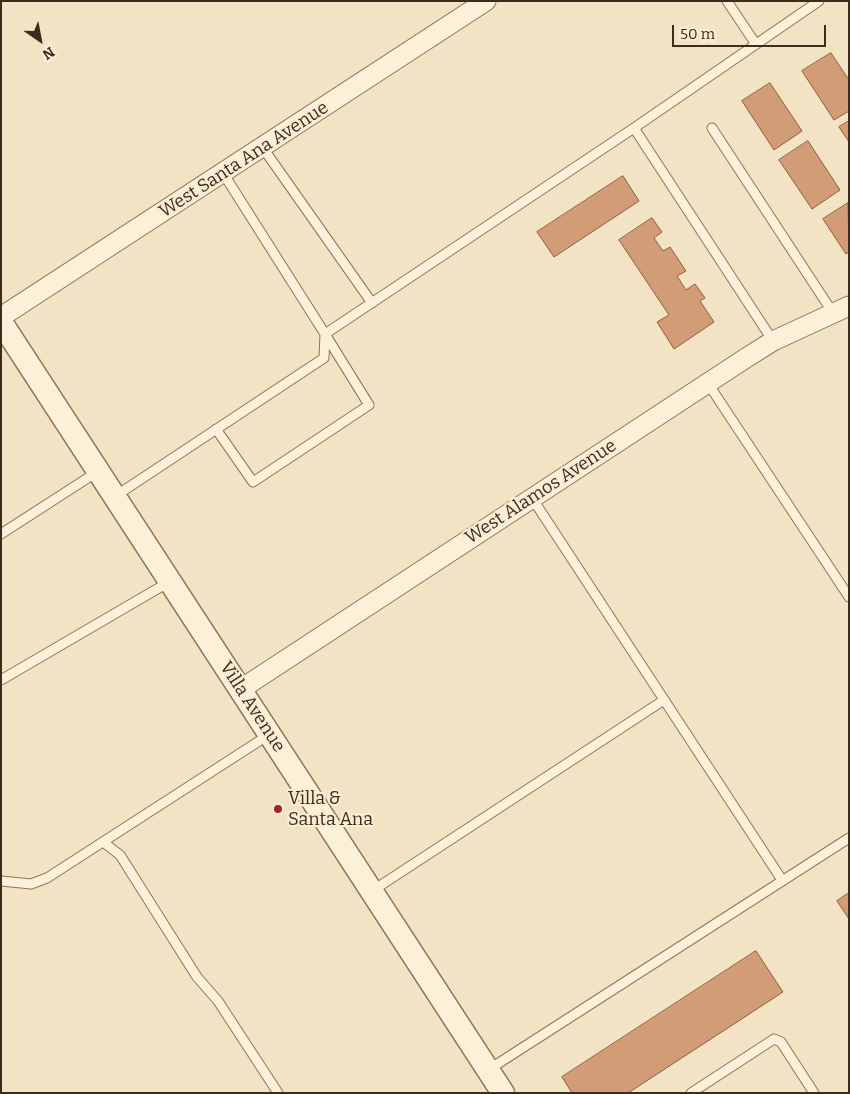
<!DOCTYPE html>
<html>
<head>
<meta charset="utf-8">
<style>
	body { margin:0 }
	#map { position:relative; width:850px; height:1094px; overflow:hidden; background:#f1e3c4; font-family:Bitter,serif }
	canvas { display:block }
	.frame { position:absolute; inset:0; border:2px solid #3c2c1e; pointer-events:none }
	.north { position:absolute; left:15px; top:15px; width:50px; height:50px; -webkit-text-stroke:4px #f8edd4; paint-order:stroke; rotate:147deg; font-size:14px; font-weight:700; line-height:20px; text-align:center; color:#3c2c1e }
	.north::after { content:''; display:block; margin:auto; width:18px; height:22px; background:#3c2c1e; clip-path:polygon(50% 0,100% 100%,50% 72%,0 100%) }
	.scale { position:absolute; left:672px; top:25px; width:154px; height:22px; box-sizing:border-box; border:2px solid #3c2c1e; border-top:0; padding-left:6px; font-size:15px; line-height:18px; white-space:nowrap; color:#3c2c1e; -webkit-text-stroke:4px #f8edd4; paint-order:stroke }
</style>
</head>
<body>
<div id="map">
<canvas width="850" height="1094"></canvas>
<div class="frame"></div>
<div class="north">N</div>
<div class="scale">50 m</div>
</div>
<script>
const g = document.querySelector('canvas').getContext('2d');
g.lineJoin = 'round';
function paint(path, color) {
  g.fillStyle = color;
  g.fill(path, 'evenodd');
}
function strokePath(path, color, width, dash) {
  g.strokeStyle = color;
  g.lineWidth = width;
  g.lineCap = dash ? 'butt' : 'round';
  g.setLineDash(dash || []);
  g.stroke(path);
}
function drawText(font, color, halo, rows, align = 'center') {
  g.font = font + ' Bitter,serif';
  g.lineWidth = 4.5;
  g.setLineDash([]);
  g.textBaseline = 'middle';
  g.strokeStyle = halo;
  g.fillStyle = color;
  for (const [text, x, y, turn = 0] of rows) {
    g.save();
    g.translate(x, y);
    g.rotate((+turn || 0) * Math.PI / 180);
    g.textAlign = isNaN(turn) ? turn : align;
    if (halo) g.strokeText(text, 0, 0);
    g.fillText(text, 0, 0);
    g.restore();
  }
}
const building = new Path2D(`
	M831,53L849,80V111L834,120L802,71Z
	M770,83L802,131L774,150L742,101Z
	M849,121V142L839,127Z
	M808,141L840,190L812,209L779,160Z
	M623,176L639,201L554,257L537,232Z
	M848,203L849,252L846,254L823,219Z
	M652,218L662,232L654,238L663,251L670,247L686,271L677,276L686,290L695,284L705,298L700,301L714,322L674,349L657,322L669,315L619,240Z
	M849,893V919L837,901Z
	M756,951L783,992L628,1093H572L562,1077Z`);
paint(building, '#d29c77');
strokePath(building, '#8e5c3d', 1);
const service = new Path2D(`
	M727,1L755,43
	M634,128L773,341
	M712,128L833,313
	M263,148L372,303
	M707,382L849,597
	M216,429L253,482L369,405L325,334L634,128L819,1
	M114,497L324,358L325,334L223,173
	M532,498L782,880
	M1,534L97,472
	M1,680L169,582
	M103,842L120,855L197,977L218,1001L278,1093
	M1,881L31,884L47,878L270,734
	M372,891L664,700
	M488,1070L849,838
	M691,1093L774,1039L781,1042L814,1093`);
const minor = new Path2D(`
	M1,317L486,1
	M241,689L746,358L773,341L849,306`);
const tertiary = new Path2D(`
	M1,322L503,1093`);
strokePath(service, '#8d7459', 11);
strokePath(minor, '#8d7459', 21);
strokePath(tertiary, '#8d7459', 25);
strokePath(service, '#fbf0d8', 9);
strokePath(minor, '#fbf0d8', 19);
strokePath(tertiary, '#fbf0d8', 22);
for (const [x, y, r, color] of [
	[278,809,5,"#a12426"]
]) {
  const dot = new Path2D();
  dot.arc(x, y, r, 0, 2 * Math.PI);
  g.fillStyle = color;
  g.fill(dot);
  strokePath(dot, '#f8edd4', 2);
}
drawText('18px', '#3c2c1e', '#f8edd4', [
	["West Santa Ana Avenue",244,160,-33],
	["West Alamos Avenue",541,492,-33],
	["Villa Avenue",252,707,57]
]);
drawText('18px', '#3c2c1e', '#f8edd4', [
	["Villa &",288,799],
	["Santa Ana",288,820]
], 'left');
</script>
</body>
</html>
